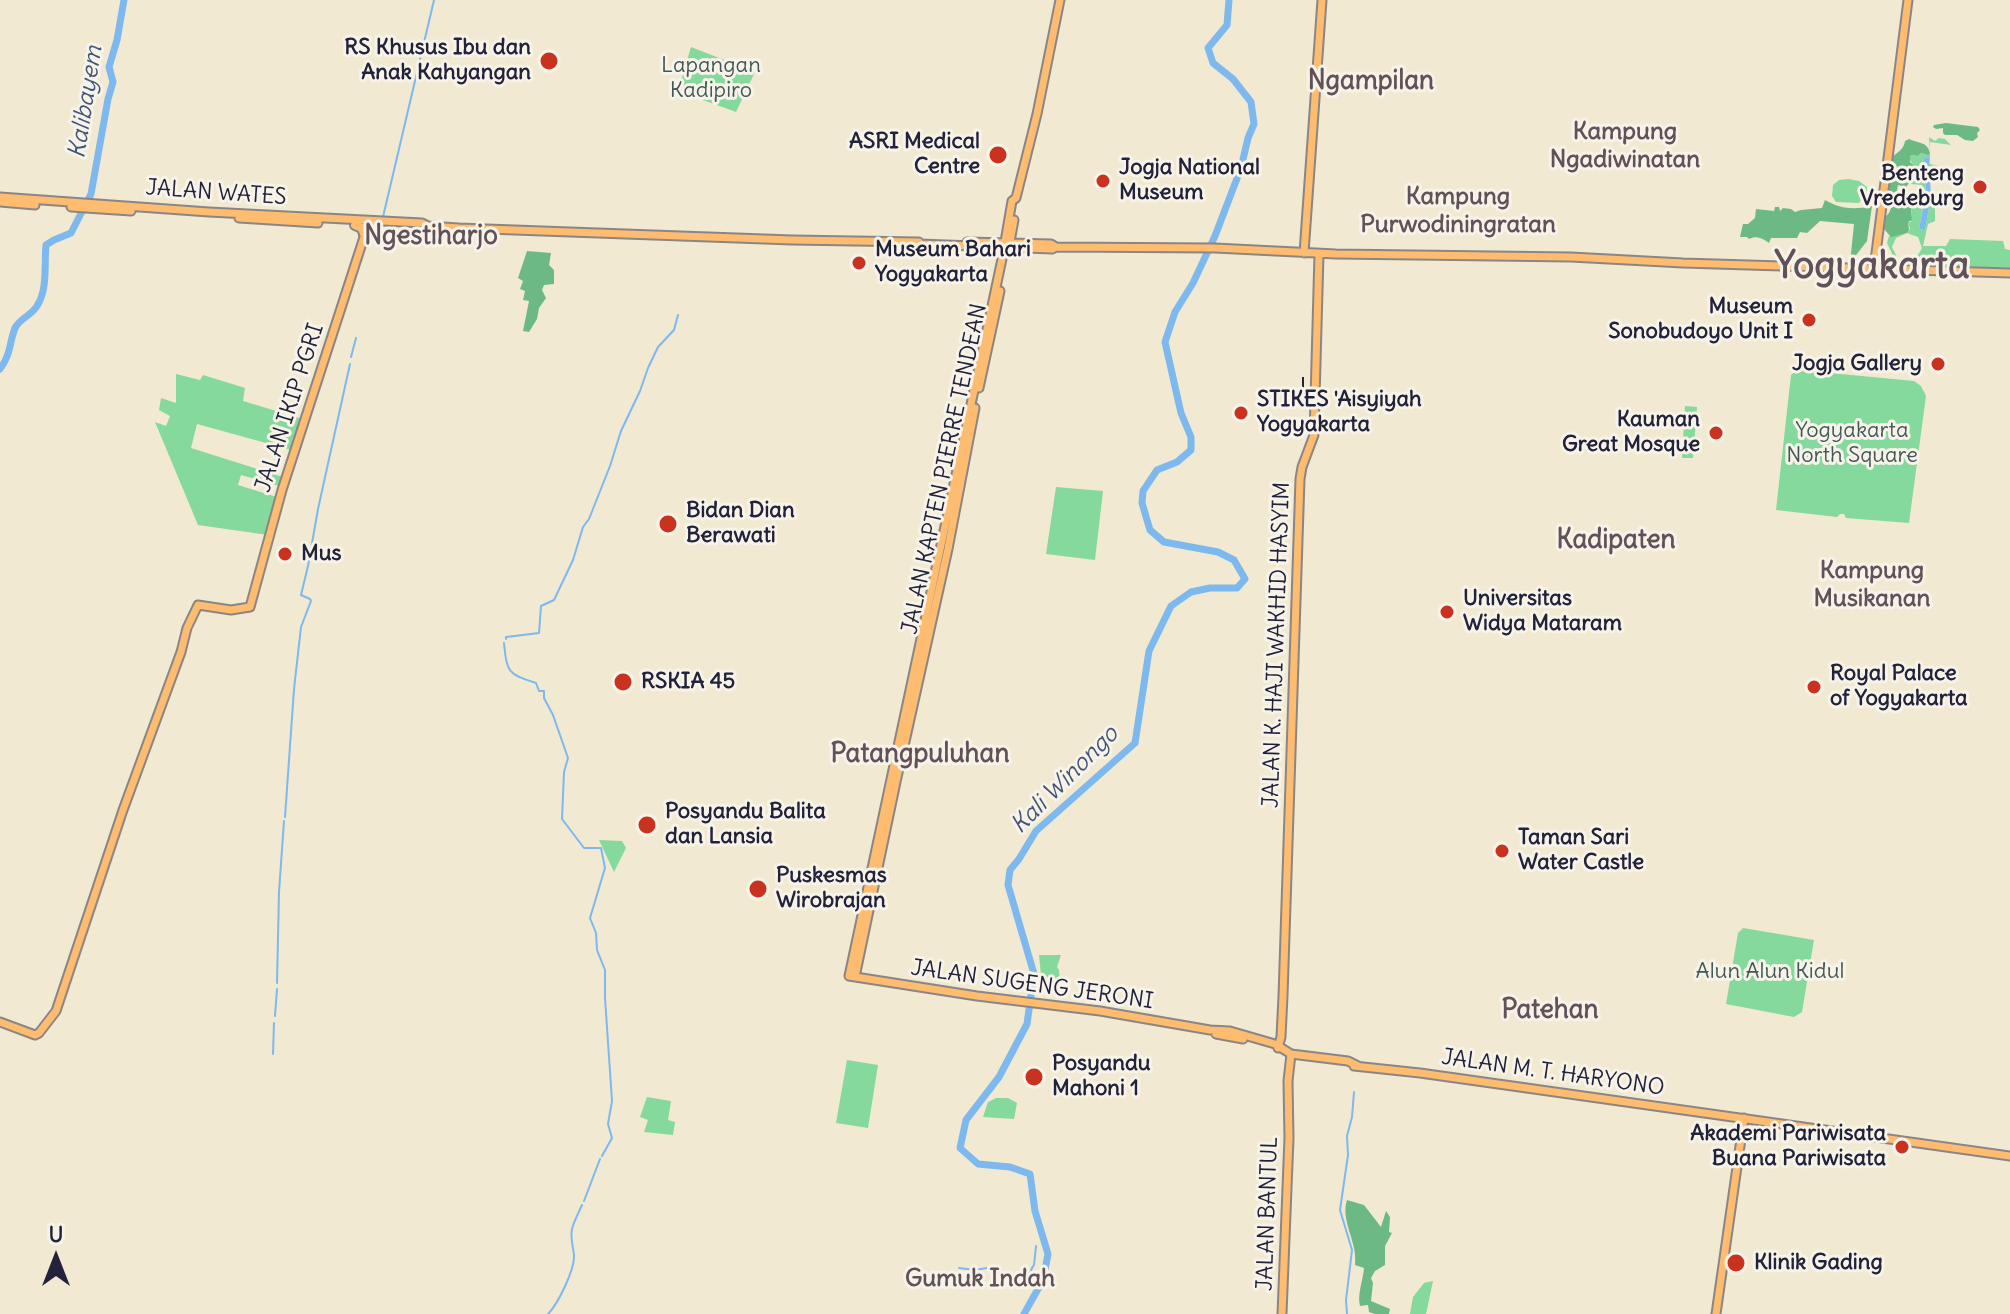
<!DOCTYPE html>
<html>
<head>
<meta charset="utf-8">
<style>
	body { margin:0 }
	#map { position:relative; width:2010px; height:1314px; overflow:hidden; background:#f1e9d1; font-family:Delius,sans-serif }
	canvas { display:block }
	.north { position:absolute; left:16px; top:1218px; width:80px; height:80px; -webkit-text-stroke:6px #f7f3e8; paint-order:stroke; rotate:0deg; font-size:22px; font-weight:700; line-height:32px; text-align:center; color:#22223b }
	.north::after { content:''; display:block; margin:auto; width:28px; height:36px; background:#22223b; clip-path:polygon(50% 0,100% 100%,50% 72%,0 100%) }
</style>
</head>
<body>
<div id="map">
<canvas width="2010" height="1314"></canvas>
<div class="north">U</div>
</div>
<script>
const g = document.querySelector('canvas').getContext('2d');
g.lineJoin = 'round';
function paint(path, color) {
  g.fillStyle = color;
  g.fill(path, 'evenodd');
}
function strokePath(path, color, width, dash) {
  g.strokeStyle = color;
  g.lineWidth = width;
  g.lineCap = dash ? 'butt' : 'round';
  g.setLineDash(dash || []);
  g.stroke(path);
}
function drawText(font, color, halo, rows, align = 'center') {
  g.font = font + ' Delius,sans-serif';
  g.lineWidth = 6;
  g.setLineDash([]);
  g.textBaseline = 'middle';
  g.strokeStyle = halo;
  g.fillStyle = color;
  for (const [text, x, y, turn = 0] of rows) {
    g.save();
    g.translate(x, y);
    g.rotate((+turn || 0) * Math.PI / 180);
    g.textAlign = isNaN(turn) ? turn : align;
    if (halo) g.strokeText(text, 0, 0);
    g.fillText(text, 0, 0);
    g.restore();
  }
}
paint(new Path2D(`
	M691,47L755,72L736,112L678,91Z
	M1929,137L1935,141L1939,138L1945,139L1951,145L1930,142V164L1938,166L1936,184L1935,182L1931,183L1929,158H1924L1926,192H1923L1922,185L1911,184L1915,176L1913,164L1909,159L1911,155L1918,156L1921,153L1928,155L1930,152Z
	M1848,179L1859,181L1867,187V193L1859,203L1836,202L1832,196L1833,185L1839,180Z
	M1922,196H1925L1919,229L1925,230L1931,197H1935V221L1928,224L1923,246H1946L1950,239L2003,241L2005,249L2010,250V268L1897,264L1887,243L1889,236L1907,233L1910,229L1908,222H1911L1912,214L1911,207L1896,202L1912,205L1921,204ZM1907,233L1918,237L1922,248C1916,260 1910,262 1898,259L1892,247L1896,238Z
	M1799,370L1914,381L1921,386L1926,396L1909,523L1846,518L1844,514H1840L1837,517L1776,510L1791,375L1796,371Z
	M176,374L200,380L203,375L245,388L243,401L303,419L295,451L197,424L191,448L286,478L283,487L241,475L238,485L280,498L268,535L198,525L155,422L166,426L170,416L159,410L161,398L176,403Z
	M1685,406L1697,407L1693,458H1682Z
	M1056,487L1103,491L1095,560L1046,554Z
	M599,840L622,841L626,848L614,872Z
	M1743,928L1814,940L1802,1012L1794,1017L1726,1004L1738,933Z
	M1039,955H1061L1057,967L1059,970L1061,994H1057L1056,992L1046,993L1042,985Z
	M847,1060L878,1065L868,1128L836,1123Z
	M647,1097L671,1101L668,1120L675,1122L673,1135L644,1132L648,1120L640,1117Z
	M996,1098H1008L1017,1103L1014,1119L983,1117L988,1102Z
	M1433,1281L1426,1314H1410L1413,1297L1424,1283Z`), '#85d99c');
paint(new Path2D(`
	M1946,123L1978,127L1980,130L1977,133L1978,137L1973,141L1965,140L1957,135H1945L1943,133V128L1936,129L1933,127L1934,125Z
	M1909,139C1919,144 1927,141 1930,153L1928,155L1921,153L1918,156L1911,155L1910,157V162L1916,167L1915,176L1906,187L1898,185L1895,200L1896,203H1904L1911,207L1912,220L1908,222L1909,230L1907,233L1891,237L1883,228V219L1889,213L1892,206L1888,203L1884,204L1886,182L1891,178L1893,170L1889,164C1893,152 1903,153 1905,141Z
	M1825,200C1841,209 1853,210 1872,206L1867,241L1850,263L1854,224L1820,221L1807,233L1800,232L1797,238H1771L1769,243C1763,238 1756,235 1749,239L1747,237H1740L1743,224H1748L1755,218L1756,209L1774,211L1775,207H1779L1780,211L1783,208L1791,209L1795,212L1801,210L1822,208Z
	M527,251L551,253L549,265L554,270V284L544,285L542,290L546,298L539,308L537,319L529,332L523,331L529,301L523,300L525,291L520,289L523,281L518,278Z
	M1347,1200L1364,1205L1381,1227L1386,1211L1390,1217L1389,1232L1392,1233L1385,1246V1265L1375,1271L1371,1278L1373,1283L1371,1301L1390,1309L1389,1314H1375L1369,1312L1368,1305L1360,1306C1357,1294 1363,1281 1364,1268L1355,1265C1358,1242 1340,1221 1347,1200Z`), '#6cb984');
paint(new Path2D(`
	M1924,158H1929L1931,197L1925,230L1919,229L1926,192Z`), '#7db8ef');
strokePath(new Path2D(`
	M383,217L434,0
	M351,357L356,338
	M951,389L953,390L954,387L952,385
	M506,639V637L539,633L541,606L554,600L573,560L583,527L589,519L610,466L621,431L640,391L648,368L658,347L674,330L678,315
	M504,643C507,673 508,674 536,683L539,691H544V698L553,715L568,758L564,772L562,819L584,848H601L605,868L590,918L596,933L597,950L605,970V998L612,1101L608,1124L612,1138L602,1156
	M285,817L294,689L301,627L311,601L310,599L301,595L308,566L318,509L350,364
	M277,983L279,892L284,821
	M275,1016L277,989
	M273,1054L274,1023
	M584,1201L600,1159
	M1034,1265L1036,1246
	M959,1268L974,1270
	M975,1270L987,1268L998,1277
	M1000,1277L1026,1282L1033,1266
	M548,1314C558,1304 575,1269 574,1255C573,1245 570,1239 572,1229C574,1221 579,1212 582,1205
	M1347,1314L1346,1300L1352,1250L1340,1210L1348,1155L1347,1136L1352,1117L1354,1092`), '#7db8ef', 2);
strokePath(new Path2D(`
	M0,369C11,354 9,344 15,328C20,318 31,316 37,306C48,289 44,265 46,245L54,240L71,233L91,194L108,99L113,82L109,67L117,40L124,0
	M1024,1314L1043,1280L1048,1254L1035,1211L1030,1174L1010,1167L978,1164L960,1148L966,1120L999,1077L1027,1024L1034,974L1008,885L1010,870L1019,859L1036,831L1135,743L1149,651L1171,606L1191,592L1210,588H1237L1245,579L1234,560L1218,552L1164,542L1150,530L1142,503L1143,491L1157,470L1177,462L1191,450V437L1181,413L1165,342L1175,312L1193,283L1215,236L1241,168L1248,138L1254,124L1251,102L1233,79L1213,63L1208,48L1227,25L1229,0`), '#7db8ef', 7);
const major = new Path2D(`
	M1060,0L1037,114L1016,198L1012,201L1002,259L849,976L977,996L1100,1011L1210,1030L1230,1031L1275,1044L1291,1054L1348,1061L1358,1066
	M0,197L209,212L422,223L428,226L459,228L792,240L919,242
	M0,202L35,205
	M71,207L131,211
	M239,218L318,223
	M967,242L1051,244L1056,247
	M916,243L920,244L1052,249L1056,247L1215,248L1336,254L1571,257L1683,263L2010,273
	M1009,247L1014,220
	M1304,253L1322,0
	M1874,269L1908,0
	M979,388L1000,291
	M855,977L896,782L948,549L975,408
	M0,1022L35,1035L39,1033L56,1011L123,810L181,652L187,628L198,605L231,610L250,607L282,490L366,231
	M1216,1034L1243,1039
	M1278,1048L1281,1037L1283,996L1300,479L1302,467L1314,435L1319,254
	M1354,1066L1420,1073L2010,1156
	M1282,1314L1289,1138L1288,1081L1291,1054
	M1716,1314L1744,1118`);
const highway = new Path2D(`
	M355,225L362,228L364,234L369,229L377,226`);
strokePath(major, '#8a8686', 11);
strokePath(highway, '#8a8686', 12);
strokePath(major, '#febc70', 7);
strokePath(highway, '#febc70', 8);
strokePath(new Path2D(`
	M1303,389V376`), '#22223b', 2, [12, 6]);
for (const [x, y, r, color] of [
	[549,61,10,"#c8321e"],
	[998,155,10,"#c8321e"],
	[1103,181,8,"#c8321e"],
	[1980,187,8,"#c8321e"],
	[859,263,8,"#c8321e"],
	[1809,320,8,"#c8321e"],
	[1938,364,8,"#c8321e"],
	[1241,413,8,"#c8321e"],
	[1716,433,8,"#c8321e"],
	[668,524,10,"#c8321e"],
	[285,554,8,"#c8321e"],
	[1447,612,8,"#c8321e"],
	[623,682,10,"#c8321e"],
	[1814,687,8,"#c8321e"],
	[647,825,10,"#c8321e"],
	[1502,851,8,"#c8321e"],
	[758,889,10,"#c8321e"],
	[1034,1077,10,"#c8321e"],
	[1902,1147,8,"#c8321e"],
	[1736,1263,10,"#c8321e"]
]) {
  const dot = new Path2D();
  dot.arc(x, y, r, 0, 2 * Math.PI);
  g.fillStyle = color;
  g.fill(dot);
  strokePath(dot, '#f7f3e8', 3);
}
drawText('bold 22px', '#22223b', '#f7f3e8', [
	["RS Khusus Ibu dan",531,48,"right"],
	["Anak Kahyangan",531,73,"right"],
	["ASRI Medical",980,142,"right"],
	["Centre",980,167,"right"],
	["Jogja National",1119,168],
	["Museum",1119,193],
	["Benteng",1964,174,"right"],
	["Vredeburg",1964,199,"right"],
	["Museum Bahari",875,250],
	["Yogyakarta",875,275],
	["Museum",1793,307,"right"],
	["Sonobudoyo Unit I",1793,332,"right"],
	["Jogja Gallery",1922,364,"right"],
	["STIKES 'Aisyiyah",1257,400],
	["Yogyakarta",1257,425],
	["Kauman",1700,420,"right"],
	["Great Mosque",1700,445,"right"],
	["Bidan Dian",686,511],
	["Berawati",686,536],
	["Mus",301,554],
	["Universitas",1463,599],
	["Widya Mataram",1463,624],
	["Royal Palace",1830,674],
	["of Yogyakarta",1830,699],
	["RSKIA 45",641,682],
	["Posyandu Balita",665,812],
	["dan Lansia",665,837],
	["Taman Sari",1518,838],
	["Water Castle",1518,863],
	["Puskesmas",776,876],
	["Wirobrajan",776,901],
	["Posyandu",1052,1064],
	["Mahoni 1",1052,1089],
	["Akademi Pariwisata",1886,1134,"right"],
	["Buana Pariwisata",1886,1159,"right"],
	["Klinik Gading",1754,1263]
], 'left');
drawText('22px', '#405958', '#f7f3e8', [
	["Lapangan",711,66],
	["Kadipiro",711,91],
	["Yogyakarta",1852,431],
	["North Square",1852,456],
	["Alun Alun Kidul",1770,972]
]);
drawText('22px', '#22223b', '#f7f3e8', [
	["JALAN WATES",216,193,4],
	["JALAN IKIP PGRI",290,408,-72],
	["JALAN KAPTEN PIERRE TENDEAN",945,469,-78],
	["JALAN K. HAJI WAKHID HASYIM",1277,645,-88],
	["JALAN SUGENG JERONI",1032,985,8],
	["JALAN M. T. HARYONO",1553,1073,8],
	["JALAN BANTUL",1268,1214,-88]
]);
drawText('italic 24px', '#42567a', '#f7f3e8', [
	["Kalibayem",86,102,-81],
	["Kali Winongo",1065,780,-45]
]);
drawText('bold 24px', '#61525a', '#f7f3e8', [
	["Kampung",1625,132],
	["Ngadiwinatan",1625,160],
	["Kampung",1458,197],
	["Purwodiningratan",1458,225],
	["Kampung",1872,571],
	["Musikanan",1872,599],
	["Gumuk Indah",980,1279]
]);
drawText('bold 26px', '#61525a', '#f7f3e8', [
	["Ngampilan",1371,82],
	["Ngestiharjo",431,237],
	["Kadipaten",1616,541],
	["Patangpuluhan",920,755],
	["Patehan",1550,1011]
]);
drawText('bold 38px', '#61525a', '#f7f3e8', [
	["Yogyakarta",1872,267]
]);
</script>
</body>
</html>
